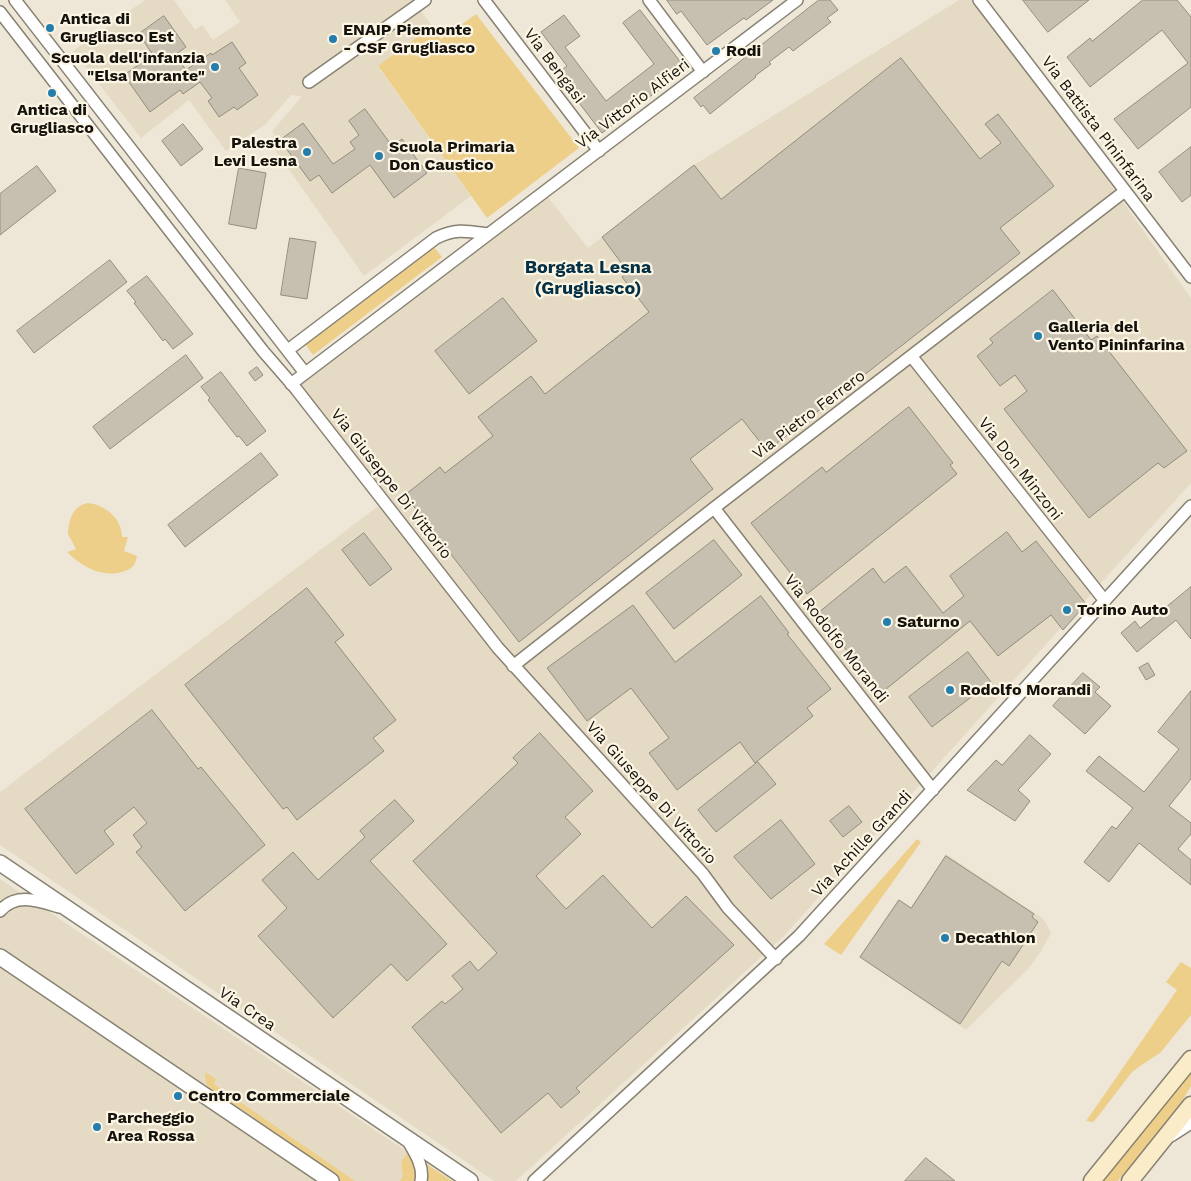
<!DOCTYPE html>
<html>
<head>
<meta charset="utf-8">
<style>
	body { margin:0 }
	canvas { display:block; background:#eee7d7 }
</style>
</head>
<body>
<canvas width="1191" height="1181"></canvas>
<script>
const g = document.querySelector('canvas').getContext('2d');
g.lineJoin = 'round';
function paint(path, color) {
  g.fillStyle = color;
  g.fill(path, 'evenodd');
}
function strokePath(path, color, width, dash) {
  g.strokeStyle = color;
  g.lineWidth = width;
  g.lineCap = dash ? 'butt' : 'round';
  g.setLineDash(dash || []);
  g.stroke(path);
}
function drawText(font, color, halo, rows, align = 'center') {
  g.font = font + ' "Work Sans",sans-serif';
  g.lineWidth = 4.5;
  g.setLineDash([]);
  g.textBaseline = 'middle';
  g.strokeStyle = halo;
  g.fillStyle = color;
  for (const [text, x, y, turn = 0] of rows) {
    g.save();
    g.translate(x, y);
    g.rotate((+turn || 0) * Math.PI / 180);
    g.textAlign = isNaN(turn) ? turn : align;
    if (halo) g.strokeText(text, 0, 0);
    g.fillText(text, 0, 0);
    g.restore();
  }
}
paint(new Path2D(`
	M145,0H174L195,30L202,25L213,40L240,22L225,0H413L432,26L378,67L471,196L364,276L268,140L275,135L272,131L302,96L291,95L266,124L226,151L189,100L141,138L73,51Z
	M959,0H980L1191,298V483L783,937L516,1181H494L0,845V792L385,501L295,387L547,196L588,248L694,165Z
	M946,854L1041,917L1046,923L1051,933L1040,953L1028,969L966,1030L859,957L898,899L911,907Z
	M0,879L409,1153L452,1181H0Z`), '#e5dbc4');
paint(new Path2D(`
	M476,14L579,148L487,218L378,66L432,26L441,39Z
	M433,246L442,257L313,355L305,344Z
	M88,503C106,505 122,519 122,537H128L124,551L137,556C135,566 132,569 122,572C101,578 81,566 67,552L76,549L68,534C69,520 72,506 88,503Z
	M917,839L921,842L841,955L824,944Z
	M1181,962L1191,968V1015L1160,1053L1140,1066L1132,1072L1096,1119L1093,1122L1086,1121L1177,990L1166,982Z
	M1191,1071V1086L1181,1103L1118,1181H1101Z
	M205,1072L216,1079L214,1084L355,1181H336L262,1129L255,1118L210,1088L206,1083Z
	M409,1153L416,1169L415,1181H400L403,1176L401,1162L406,1155Z
	M425,1163L452,1181H427Z`), '#edcf8a');
const building = new Path2D(`
	M667,0H773L746,20L744,18L707,45L681,11L677,14Z
	M819,0H830L838,10L827,18L831,22L793,51L789,47L769,62L771,64L755,76L756,77L710,114L703,105L701,107L694,98Z
	M1023,0H1089L1048,32Z
	M1143,0H1177L1191,17V107L1138,149L1114,119L1188,63L1162,30L1090,87L1067,57L1090,38L1092,41Z
	M640,10L686,69L602,133L557,74L567,66L541,32L564,15L580,36L565,47L606,101L654,64L623,23Z
	M164,16L186,47L175,55L186,70L211,53L212,55L232,42L246,63L239,68L258,95L237,110L234,107L219,117L208,101L212,98L200,82L183,94L180,90L150,112L124,75L153,55L139,34Z
	M901,58L980,159L1001,143L985,124L998,114L1054,186L1000,228L1020,253L767,451L742,419L690,459L713,489L519,642L405,495L440,467L445,473L493,436L478,417L531,376L545,394L649,312L622,277L628,272L602,237L694,165L721,199Z
	M365,109L392,146L402,139L427,173L394,198L370,165L332,193L319,175L310,181L280,140L303,123L333,164L355,149L350,142L359,135L349,121Z
	M183,124L203,149L181,166L162,141Z
	M1191,147V195L1182,202L1159,172Z
	M37,166L56,191L0,235V194Z
	M239,168L266,173L256,229L229,224Z
	M290,238L316,242L307,299L281,295Z
	M110,260L127,282L34,353L17,331Z
	M147,276L193,334L173,349L165,339L163,341L134,303L136,302L127,291Z
	M1053,290L1091,340L1097,336L1187,451L1164,468L1158,463L1089,518L1004,409L1027,391L1015,375L1000,386L977,356L993,343L990,339Z
	M503,298L537,341L469,394L435,351Z
	M186,355L203,378L110,449L93,427Z
	M257,367L263,375L255,381L249,373Z
	M221,372L266,431L247,446L239,436L237,437L208,400L210,398L201,387Z
	M909,407L953,463L950,465L957,474L807,594L751,523L822,467L826,472Z
	M261,453L278,475L185,547L168,525Z
	M1007,532L1022,552L1036,541L1086,604L1063,630L1051,615L998,656L970,621L880,694L818,613L873,568L884,583L906,566L943,613L964,596L950,576Z
	M364,533L392,569L370,586L342,550Z
	M714,540L742,575L674,629L646,593Z
	M1191,587V639L1176,620L1137,652L1121,633L1135,621L1140,628Z
	M307,588L344,635L335,642L396,720L373,738L384,751L297,820L287,807L283,809L185,685Z
	M761,596L789,633L787,634L831,689L807,708L813,716L755,763L740,742L677,790L649,753L669,738L631,688L587,721L547,668L633,605L675,662Z
	M968,652L991,682L932,727L909,697Z
	M1148,663L1155,675L1146,680L1139,668Z
	M1083,673L1100,687L1095,692L1111,706L1085,734L1053,706Z
	M1191,691V779L1169,806L1191,823V834L1178,849L1191,860V885L1139,843L1109,882L1084,862L1112,826L1116,829L1133,808L1086,771L1099,756L1144,792L1179,749L1158,732Z
	M152,710L198,769L201,767L265,845L185,911L136,852L142,847L133,835L147,823L134,807L104,831L114,844L76,874L25,809Z
	M540,733L593,791L565,817L581,834L536,876L566,909L603,875L652,928L686,896L734,945L576,1088L580,1092L561,1108L548,1093L501,1133L412,1027L442,1001L445,1004L463,989L452,976L470,961L478,971L497,953L413,861L518,763L513,758Z
	M1030,735L1051,754L1018,790L1030,801L1015,821L967,790L996,760L1002,765Z
	M758,762L776,784L716,832L698,810Z
	M395,800L414,821L370,861L447,944L407,981L391,964L333,1018L258,936L287,908L262,880L293,852L318,880L365,837L360,831Z
	M849,806L862,822L843,837L830,821Z
	M781,820L815,864L771,899L734,857Z
	M946,856L1034,914L1032,917L1038,922L1009,966L1002,961L960,1024L860,957L899,900L911,908Z
	M926,1158L955,1181H905Z`);
paint(building, '#c7c0b1');
strokePath(building, '#938d7e', 1);
const minor = new Path2D(`
	M15,0L305,373
	M484,0L599,151
	M649,0L703,72
	M979,0L1191,277
	M0,12L263,351L296,389L498,648L703,874L728,908L776,959
	M309,82L425,0
	M288,350L436,238C456,228 467,231 488,234
	M912,357L1105,601
	M291,384L797,0
	M714,508L933,790
	M513,666L714,508L1125,191
	M0,911C16,892 39,901 59,907
	M1171,1136L1191,1123
	M408,1141C415,1153 424,1166 421,1181
	M534,1181L799,936L1191,506`);
const tertiary = new Path2D(`
	M0,863L470,1181
	M0,957L331,1181`);
const secondary = new Path2D(`
	M1092,1181L1191,1059
	M1130,1181L1191,1105`);
strokePath(minor, '#878172', 14);
strokePath(tertiary, '#878172', 18);
strokePath(secondary, '#878172', 19);
strokePath(minor, '#fff', 11);
strokePath(tertiary, '#fff', 15);
strokePath(secondary, '#faecc9', 16);
for (const [x, y, r, color] of [
	[50,28,5,"#247dac"],
	[333,39,5,"#247dac"],
	[716,51,5,"#247dac"],
	[215,67,5,"#247dac"],
	[52,93,5,"#247dac"],
	[307,152,5,"#247dac"],
	[379,156,5,"#247dac"],
	[1038,336,5,"#247dac"],
	[1067,610,5,"#247dac"],
	[887,622,5,"#247dac"],
	[950,690,5,"#247dac"],
	[945,938,5,"#247dac"],
	[178,1096,5,"#247dac"],
	[97,1127,5,"#247dac"]
]) {
  const dot = new Path2D();
  dot.arc(x, y, r, 0, 2 * Math.PI);
  g.fillStyle = color;
  g.fill(dot);
  strokePath(dot, '#fcf5e4', 2);
}
drawText('bold 16px', '#14120c', '#fcf5e4', [
	["Antica di",60,19],
	["Grugliasco Est",60,37],
	["ENAIP Piemonte",343,30],
	["- CSF Grugliasco",343,48],
	["Rodi",726,51],
	["Scuola dell'infanzia",205,58,"right"],
	["\"Elsa Morante\"",205,76,"right"],
	["Antica di",52,110,"center"],
	["Grugliasco",52,128,"center"],
	["Palestra",297,143,"right"],
	["Levi Lesna",297,161,"right"],
	["Scuola Primaria",389,147],
	["Don Caustico",389,165],
	["Galleria del",1048,327],
	["Vento Pininfarina",1048,345],
	["Torino Auto",1077,610],
	["Saturno",897,622],
	["Rodolfo Morandi",960,690],
	["Decathlon",955,938],
	["Centro Commerciale",188,1096],
	["Parcheggio",107,1118],
	["Area Rossa",107,1136]
], 'left');
drawText('16px', '#14120c', '#fcf5e4', [
	["Via Bengasi",554,66,53],
	["Via Vittorio Alfieri",633,104,-37],
	["Via Battista Pininfarina",1098,129,53],
	["Via Pietro Ferrero",809,415,-37],
	["Via Don Minzoni",1020,469,52],
	["Via Giuseppe Di Vittorio",391,484,52],
	["Via Rodolfo Morandi",836,639,52],
	["Via Giuseppe Di Vittorio",651,793,48],
	["Via Achille Grandi",862,844,-47],
	["Via Crea",247,1009,34]
]);
drawText('bold 18px', '#043046', '#fcf5e4', [
	["Borgata Lesna",588,268],
	["(Grugliasco)",588,289]
]);
</script>
</body>
</html>
